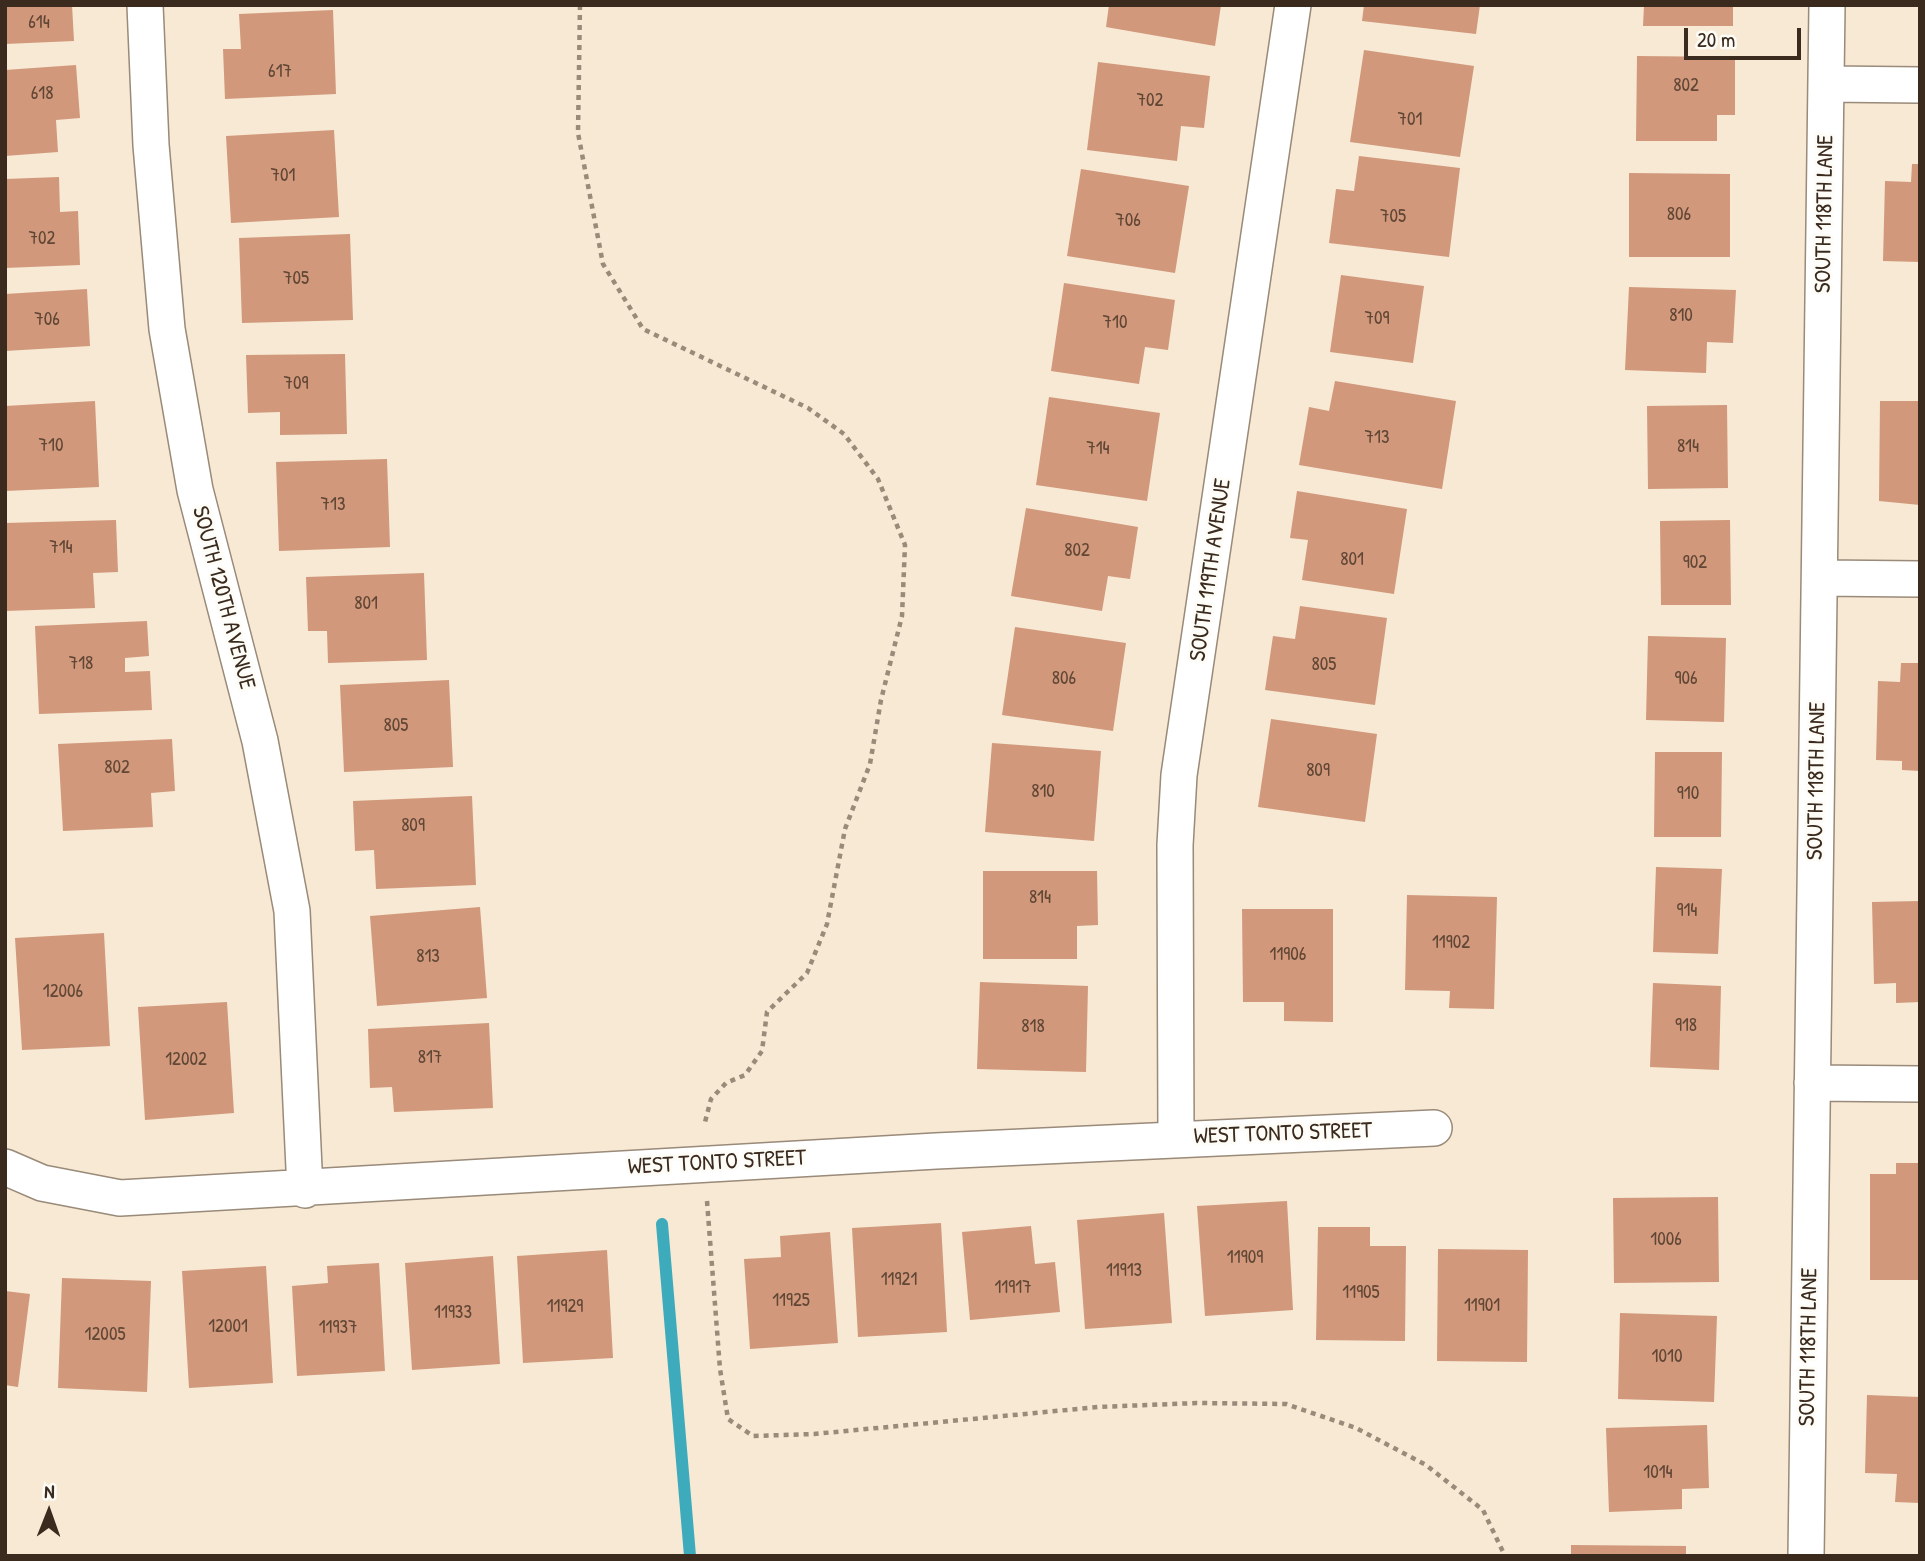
<!DOCTYPE html>
<html>
<head>
<meta charset="utf-8">
<style>
	body { margin:0 }
	#map { position:relative; width:1925px; height:1561px; overflow:hidden; background:#f7e9d4; font-family:"Patrick Hand",sans-serif }
	canvas { display:block }
	.frame { position:absolute; inset:0; border:7px solid #3b2a1e; pointer-events:none }
	.north { position:absolute; left:14px; top:1477px; width:70px; height:70px; -webkit-text-stroke:5px #fdfcf7; paint-order:stroke; rotate:1deg; font-size:19px; font-weight:700; line-height:28px; text-align:center; color:#3b2a1e }
	.north::after { content:''; display:block; margin:auto; width:24px; height:32px; background:#3b2a1e; clip-path:polygon(50% 0,100% 100%,50% 72%,0 100%) }
	.scale { position:absolute; left:1684px; top:28px; width:117px; height:32px; box-sizing:border-box; border:4px solid #3b2a1e; border-top:0; padding-left:9px; font-size:21px; line-height:24px; white-space:nowrap; color:#3b2a1e; -webkit-text-stroke:5px #fdfcf7; paint-order:stroke }
</style>
</head>
<body>
<div id="map">
<canvas width="1925" height="1561"></canvas>
<div class="frame"></div>
<div class="north">N</div>
<div class="scale">20 m</div>
</div>
<script>
const g = document.querySelector('canvas').getContext('2d');
g.lineJoin = 'round';
function strokePath(path, color, width, dash) {
  g.strokeStyle = color;
  g.lineWidth = width;
  g.lineCap = dash ? 'butt' : 'round';
  g.setLineDash(dash || []);
  g.stroke(path);
}
function paint(path, color) {
  g.fillStyle = color;
  g.fill(path, 'evenodd');
}
function drawText(font, color, halo, rows, align = 'center') {
  g.font = font + ' "Patrick Hand",sans-serif';
  g.lineWidth = 6;
  g.setLineDash([]);
  g.textBaseline = 'middle';
  g.strokeStyle = halo;
  g.fillStyle = color;
  for (const [text, x, y, turn = 0] of rows) {
    g.save();
    g.translate(x, y);
    g.rotate((+turn || 0) * Math.PI / 180);
    g.textAlign = isNaN(turn) ? turn : align;
    if (halo) g.strokeText(text, 0, 0);
    g.fillText(text, 0, 0);
    g.restore();
  }
}
strokePath(new Path2D(`
	M662,1224L690,1556`), '#3dabbc', 12);
paint(new Path2D(`
	M5,5H72L74,41L5,44Z
	M1109,5H1221L1215,46L1106,27Z
	M1364,5H1480L1476,34L1362,21Z
	M1644,5H1733V26H1643Z
	M333,10L336,94L225,99L223,49H241L239,14Z
	M1364,50L1474,66L1460,157L1350,142Z
	M1637,56L1735,57V115H1717V141H1636Z
	M1098,62L1210,76L1204,128L1181,126L1177,161L1087,150Z
	M76,65L80,118L56,120L58,152L5,156V70Z
	M334,130L339,217L231,223L226,136Z
	M1359,156L1460,168L1449,257L1329,243L1336,189L1354,191Z
	M1912,164H1920V262L1883,261L1885,181L1911,182Z
	M1081,169L1189,186L1175,273L1067,256Z
	M1629,173L1730,174V257H1629Z
	M59,177L60,212L78,211L80,265L5,268V179Z
	M350,234L353,320L242,323L239,238Z
	M1341,275L1424,286L1413,363L1330,352Z
	M1064,283L1175,300L1168,350L1145,347L1139,384L1051,371Z
	M1629,287L1736,290L1733,343L1707,342L1706,373L1625,370Z
	M87,289L90,346L5,351V294Z
	M345,354L347,434L280,435V412L248,413L246,355Z
	M1335,381L1456,401L1442,489L1299,465L1309,407L1329,411Z
	M1049,397L1160,413L1147,501L1036,485Z
	M95,401L99,487L5,491V406Z
	M1880,401H1920V505L1879,501Z
	M1727,405L1728,488L1648,489L1647,406Z
	M387,459L390,547L279,551L276,462Z
	M1297,491L1407,509L1394,594L1302,580L1308,540L1290,538Z
	M1026,508L1138,527L1130,579L1108,576L1102,611L1011,596Z
	M116,520L118,572L93,573L95,608L5,611V523Z
	M1730,520L1731,605H1661L1660,521Z
	M424,573L427,660L328,663L327,631H308L306,577Z
	M1300,606L1387,618L1375,705L1265,690L1273,636L1295,639Z
	M147,621L149,656L125,658V672L150,671L152,710L39,714L35,626Z
	M1015,627L1126,643L1113,731L1002,715Z
	M1648,636L1726,638L1724,722L1646,720Z
	M1901,663H1920V771L1902,770V761L1876,760L1878,681L1900,682Z
	M449,680L453,767L344,772L340,685Z
	M1271,719L1377,734L1365,822L1258,807Z
	M172,739L175,791L151,793L153,827L63,831L58,744Z
	M992,743L1101,751L1094,841L985,832Z
	M1655,752H1722L1721,837H1654Z
	M472,796L476,885L376,889L374,850L355,851L353,801Z
	M1656,867L1722,869L1718,954L1653,952Z
	M983,871H1097L1098,925L1077,926V959H983Z
	M1407,895L1497,897L1494,1009L1449,1008L1450,991L1405,990Z
	M1920,901V1002L1896,1003V983L1874,984L1872,902Z
	M480,907L487,998L377,1006L370,916Z
	M1242,909H1333V1022L1284,1021V1002H1243Z
	M104,933L110,1046L22,1050L15,938Z
	M980,982L1088,986L1086,1072L977,1069Z
	M1653,983L1721,986L1719,1070L1650,1067Z
	M227,1002L234,1113L145,1120L138,1007Z
	M489,1023L493,1108L394,1112L392,1087L370,1088L368,1029Z
	M1896,1163H1920V1280H1870V1174H1896Z
	M1718,1197L1719,1282L1614,1283L1613,1198Z
	M1287,1201L1293,1310L1205,1316L1197,1206Z
	M1164,1213L1172,1323L1085,1329L1077,1220Z
	M941,1223L947,1332L858,1337L852,1228Z
	M1031,1226L1035,1264L1055,1262L1060,1312L970,1320L962,1232Z
	M1318,1227H1370V1246H1406L1405,1341L1316,1340Z
	M830,1232L838,1343L750,1349L744,1259L781,1257L780,1236Z
	M1438,1249L1528,1250L1527,1362L1437,1361Z
	M607,1250L613,1358L523,1363L517,1256Z
	M493,1256L500,1364L412,1370L405,1263Z
	M379,1263L385,1371L297,1376L292,1286L328,1283L327,1266Z
	M266,1266L273,1383L189,1388L182,1271Z
	M62,1278L151,1281L147,1392L58,1388Z
	M5,1291L30,1294L18,1387L5,1385Z
	M1620,1313L1717,1316L1714,1402L1618,1399Z
	M1867,1395L1920,1397V1503L1895,1502L1897,1474L1865,1473Z
	M1707,1425L1709,1488L1682,1489V1509L1609,1512L1606,1428Z
	M1571,1545L1686,1546V1556H1571Z`), '#d1987b');
const street = new Path2D(`
	M145,5L151,145L167,329L195,490L260,741L292,911L305,1190
	M1827,84L1920,85
	M1820,578L1920,579
	M1812,1083L1920,1084
	M1176,1138L1175,845L1179,775L1293,5
	M5,1167L42,1183L120,1198L936,1151L1434,1128
	M1806,1556L1827,5`);
strokePath(street, '#998a79', 38);
strokePath(new Path2D(`
	M580,5L578,133L603,264L643,329L808,408L844,434L878,479L905,545L902,616L881,700L870,764L845,829L827,924L807,973L767,1012L762,1051L745,1075L726,1083L711,1099L704,1126
	M707,1201L720,1369L728,1419L753,1436L814,1434L1098,1407L1197,1403L1286,1404L1356,1428L1426,1465L1483,1510L1505,1556`), '#998a79', 4.5, [5, 5]);
strokePath(street, '#fff', 35);
drawText('19px', '#604635', null, [
	["614",39,23],
	["617",280,72],
	["802",1686,86],
	["618",42,94],
	["702",1150,101],
	["701",1410,120],
	["701",283,176],
	["806",1679,215],
	["705",1393,217],
	["706",1128,221],
	["702",42,239],
	["705",296,279],
	["810",1681,316],
	["709",1377,319],
	["706",47,320],
	["710",1115,323],
	["709",296,384],
	["713",1377,438],
	["710",51,446],
	["814",1688,447],
	["714",1098,449],
	["713",333,505],
	["714",61,548],
	["802",1077,551],
	["801",1352,560],
	["902",1695,563],
	["801",366,604],
	["718",81,664],
	["805",1324,665],
	["806",1064,679],
	["906",1686,679],
	["805",396,726],
	["802",117,768],
	["809",1318,771],
	["810",1043,792],
	["910",1688,794],
	["809",413,826],
	["814",1040,898],
	["914",1687,911],
	["11902",1451,943],
	["11906",1288,955],
	["813",428,957],
	["12006",63,992],
	["918",1686,1026],
	["818",1033,1027],
	["817",430,1058],
	["12002",186,1060],
	["1006",1666,1240],
	["11909",1245,1258],
	["11913",1124,1271],
	["11921",899,1280],
	["11917",1013,1288],
	["11905",1361,1293],
	["11925",791,1301],
	["11901",1482,1306],
	["11929",565,1307],
	["11933",453,1313],
	["12001",228,1327],
	["11937",338,1328],
	["12005",105,1335],
	["1010",1667,1357],
	["1014",1658,1473]
]);
drawText('23px', '#3b2a1e', '#fdfcf7', [
	["SOUTH 118TH LANE",1825,214,-89],
	["SOUTH 119TH AVENUE",1211,570,-82],
	["SOUTH 120TH AVENUE",223,598,75],
	["SOUTH 118TH LANE",1817,781,-89],
	["WEST TONTO STREET",1283,1134,-2],
	["WEST TONTO STREET",717,1163,-3],
	["SOUTH 118TH LANE",1809,1347,-89]
]);
</script>
</body>
</html>
